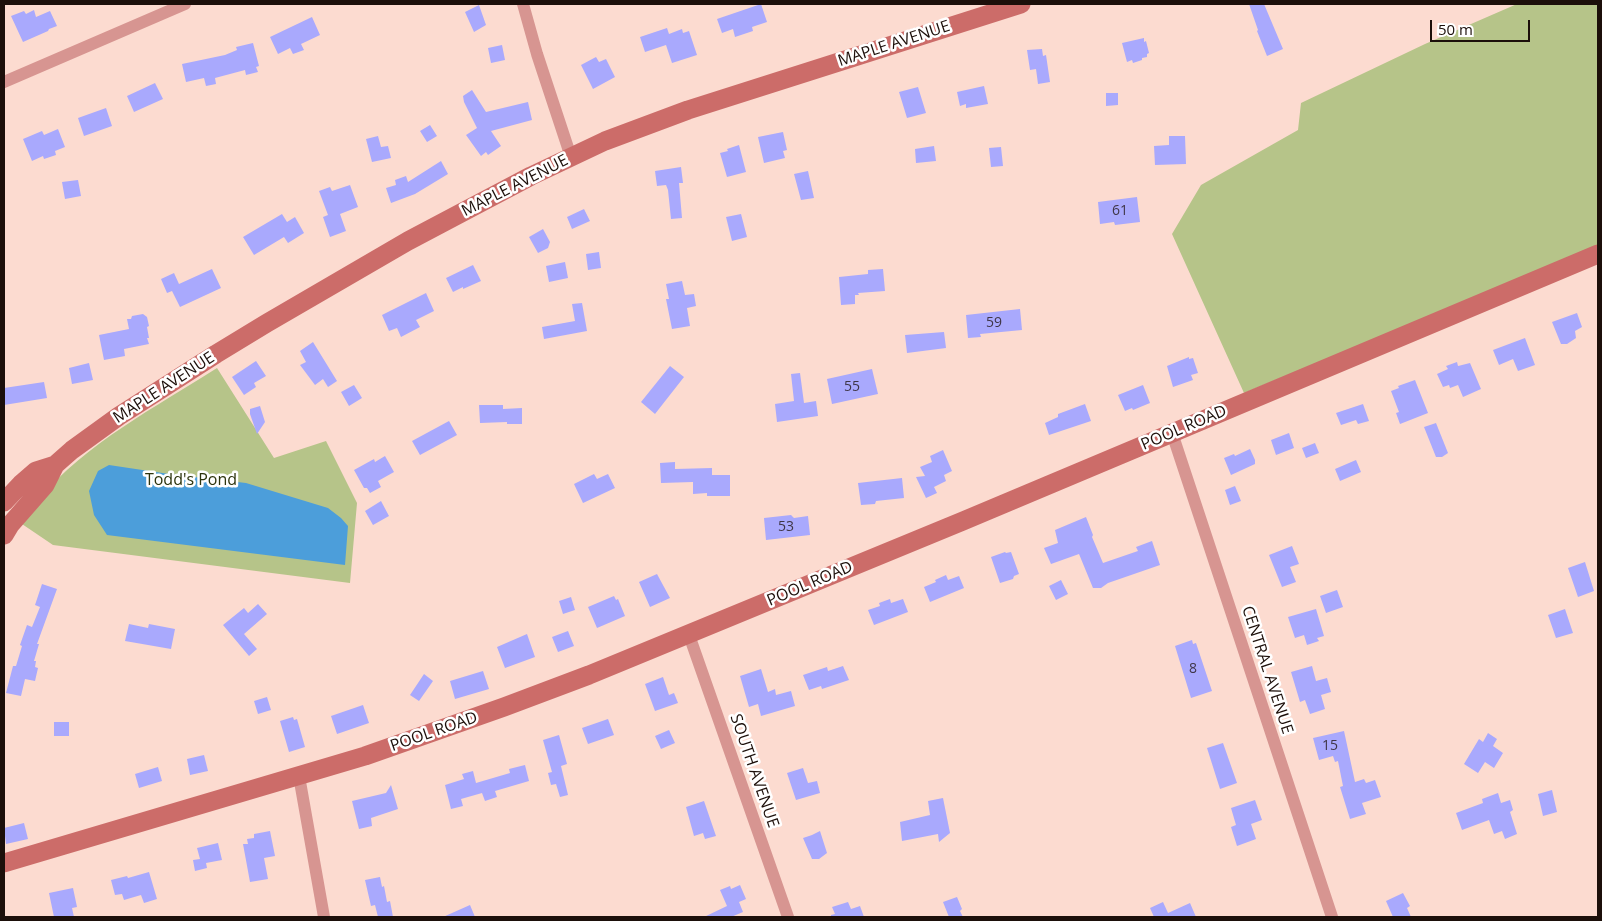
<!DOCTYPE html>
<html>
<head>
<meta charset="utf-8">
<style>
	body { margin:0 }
	#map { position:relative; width:1602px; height:921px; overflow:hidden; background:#fcdbd0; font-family:"Open Sans",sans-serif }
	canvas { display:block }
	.frame { position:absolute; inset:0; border:5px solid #1c0f0a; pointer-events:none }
	.scale { position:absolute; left:1430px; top:20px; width:100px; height:22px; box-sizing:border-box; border:2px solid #1c0f0a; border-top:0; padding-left:6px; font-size:15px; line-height:18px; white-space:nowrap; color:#1c0f0a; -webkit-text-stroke:4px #fff; paint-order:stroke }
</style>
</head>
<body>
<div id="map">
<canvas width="1602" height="921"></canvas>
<div class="frame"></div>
<div class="scale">50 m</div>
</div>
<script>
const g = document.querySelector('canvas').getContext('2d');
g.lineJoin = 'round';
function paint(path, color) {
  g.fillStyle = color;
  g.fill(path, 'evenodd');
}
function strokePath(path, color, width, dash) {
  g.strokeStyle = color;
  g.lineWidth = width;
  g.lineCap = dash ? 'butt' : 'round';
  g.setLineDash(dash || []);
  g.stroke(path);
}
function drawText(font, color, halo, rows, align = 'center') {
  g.font = font + ' "Open Sans",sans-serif';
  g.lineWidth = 5;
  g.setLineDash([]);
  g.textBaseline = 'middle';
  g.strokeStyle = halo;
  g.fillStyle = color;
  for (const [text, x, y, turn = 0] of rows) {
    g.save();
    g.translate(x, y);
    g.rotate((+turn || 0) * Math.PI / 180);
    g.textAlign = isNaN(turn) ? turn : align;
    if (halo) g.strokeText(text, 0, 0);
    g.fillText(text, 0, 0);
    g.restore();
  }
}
paint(new Path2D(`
	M1517,4H1598V247L1244,393L1172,234L1201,185L1298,130L1301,103L1425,44Z
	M217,368L274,458L326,441L357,503L350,583L53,545L22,524C27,516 32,506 39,499C86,443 156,407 217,368Z`), '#b6c489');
paint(new Path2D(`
	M109,465L169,474L246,483L328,508L341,518L348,526L345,565L107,535L94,515L89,491L98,471Z`), '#4c9eda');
paint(new Path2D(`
	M761,4L767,22L752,27L753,31L735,37L733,29L722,33L717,19Z
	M1249,4H1264L1283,49L1267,56L1257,31L1258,30Z
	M479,5L486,25L474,32L465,12Z
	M34,10L36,17L50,11L57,26L49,29L48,31L23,42L11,16L24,11L26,14Z
	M312,17L320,35L301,44L304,50L293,54L290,48L278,54L270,37Z
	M667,28L669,34L682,29L683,33L689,31L697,55L672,63L666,45L645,52L640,37Z
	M1144,38V42L1146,41L1149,53L1147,54V57L1142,58V60L1133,63L1132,60L1127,62L1122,43Z
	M253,43L259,66L256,67L258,72L246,75L245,70L215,78L216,84L206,86L204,78L186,82L182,64L225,55L237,50L236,47Z
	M502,45L505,60L491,63L488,48Z
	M1042,49L1043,56L1046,55L1050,82L1038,84L1036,69L1030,70L1027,50Z
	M596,57L599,62L606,59L615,77L593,89L581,65Z
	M155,83L163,99L134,112L127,96Z
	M984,86L988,104L966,108V104L960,106L957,92Z
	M918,87L926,113L907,118L899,92Z
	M472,90L486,112L528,102L532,120L491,131L501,146L488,155L486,152L481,156L466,135L477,128L464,102L463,96Z
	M1106,93H1118V105L1106,106Z
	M106,108L112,126L84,136L78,118Z
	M430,125L437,136L427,142L420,131Z
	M58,129L65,147L55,151L56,155L44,159L43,156L32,161L23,139L42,131L44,135Z
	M783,132L787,150L783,151L785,158L764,163L758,137Z
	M378,136L381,147L388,146L391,158L372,162L366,139Z
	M1169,136H1185L1186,164L1155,165L1154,146L1169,145Z
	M739,145L746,172L727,177L720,153L728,151L727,149Z
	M934,146L936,161L916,163L915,149Z
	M1001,147L1003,166L991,167L989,148Z
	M441,161L448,174L415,194L391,203L386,188L396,185L395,180L406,176L408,182Z
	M681,167L683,183H679L682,218L671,219L668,190L666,185L657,186L655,171Z
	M808,171L814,198L801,200L794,174Z
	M78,180L81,196L65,199L62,182Z
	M350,185L358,207L340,214L346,231L330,237L323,217L328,215L319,191L330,187L332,191Z
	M1137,197L1140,222L1115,225L1114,222L1100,224L1098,202Z
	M584,209L590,221L572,229L567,217Z
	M282,214L287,222L295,217L304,233L288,243L284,237L254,255L243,237Z
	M741,214L747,237L732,241L726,217Z
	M543,229L550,242L548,248L538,253L529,237Z
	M599,252L601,268L588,270L586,254Z
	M565,262L568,278L549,282L546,266Z
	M473,265L481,281L463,289V287L453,292L446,278Z
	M212,269L221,288L180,307L172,291L167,293L161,279L174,273L179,284Z
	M883,269L885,291L858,293L859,295H855V304L841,305L839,277L868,274V270Z
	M682,281L685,295L694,294L696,306L687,308L690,326L672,329L666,299H669L666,284Z
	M426,293L434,311L416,320L420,327L401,337L397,328L389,331L382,315Z
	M582,303L587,331L544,339L542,327L575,321L572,304Z
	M1020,309L1022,330L980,334L981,337L968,338L966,315Z
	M1577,313L1582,327L1575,331L1576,338L1567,344H1561L1552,322Z
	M143,314L147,317L149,326L147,327L149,338H147L149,344L124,349L125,356L104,360L99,335L129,329L127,319H131L132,316Z
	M944,332L946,348L907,353L905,335Z
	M1525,338L1535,365L1518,371L1513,359L1499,365L1493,350Z
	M313,342L337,381L328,387L323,379L315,385L300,365L306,362L300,351Z
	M1189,357V359L1193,358L1198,373L1191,375L1193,380L1173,387L1167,366Z
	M256,361L266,376L254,383L256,387L244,395L232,377Z
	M1457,362L1458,366L1470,363L1481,389L1463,397L1458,385L1450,388L1449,385L1443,387L1437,374L1448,369L1446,366Z
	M89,363L93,380L72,384L69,368Z
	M670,366L684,377L655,414L641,402Z
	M872,369L878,394L832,404L827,379Z
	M800,373L804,403L816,401L818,416L777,422L775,404L794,401L791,374Z
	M1415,380L1428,413L1400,424L1396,413L1399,412L1391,391L1399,388L1398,386Z
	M44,382L47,398L4,405V388Z
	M354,385L362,398L349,406L341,392Z
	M1143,385L1150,403L1133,410L1132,408L1125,411L1118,395Z
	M1085,404L1091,421L1049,435L1045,423L1058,417V414Z
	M1363,404L1369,421L1358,424L1356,420L1341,425L1336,413Z
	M479,405H503V409L522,408V424H507V422L480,423Z
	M260,406L265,422L257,434L250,414V409Z
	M449,421L457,435L420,455L412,441Z
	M1436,423L1448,453L1442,457H1436L1424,427Z
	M1289,433L1294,448L1276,455L1271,440Z
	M1315,443L1319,453L1306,458L1302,448Z
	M1250,449L1255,460V464L1231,475L1224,458L1234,454L1235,456Z
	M943,450L952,471L944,475L946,481L934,487L937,493L926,498L916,477L925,476L920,467L932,462L930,456Z
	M385,456L394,472L378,481L381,487L370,493L367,488H364L354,470L374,459L375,462Z
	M1356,460L1361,472L1340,481L1335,469Z
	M675,462V469L712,468V475H730V496H707V493L693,494V482L661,483L660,463Z
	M594,474L597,479L608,474L615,488L583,503L574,484Z
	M902,478L904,498L876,501L875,504L861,505L858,483Z
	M1235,486L1241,501L1230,505L1225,490Z
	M381,501L389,516L373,525L365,511Z
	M791,515L794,518L808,516L810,535L766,540L764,518Z
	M1086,517L1093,535L1092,537L1103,563L1138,551L1136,547L1152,541L1160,565L1108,583L1101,588H1093L1079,554L1051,564L1044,548L1058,543L1055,530Z
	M1292,546L1299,564L1290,567L1296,582L1282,587L1269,555Z
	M1005,552L1006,553L1011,552L1019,574L1014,576L1013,579L1000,583L991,557Z
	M1585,562L1594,591L1578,597L1568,568Z
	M657,574L670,598L650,607L639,582Z
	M946,575L948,580L959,576L964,588L930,602L924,587L936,582L935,580Z
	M1061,580L1068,594L1056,600L1049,586Z
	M42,584L57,589L37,644H39L34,661H36L35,667L38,668L35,681L25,679L21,696L6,693L13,666H16L22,646L20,645L27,625L32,627L40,607L35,605Z
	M1337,590L1343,607L1326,613L1320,596Z
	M614,596L616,600L618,599L625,616L597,628L588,607Z
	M571,597L575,610L563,614L559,601Z
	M890,599L891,603L903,599L908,612L874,625L868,610L880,606L879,603Z
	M258,604L267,614L244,634L257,649L249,656L223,625L244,608L248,613Z
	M1316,609L1324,636L1317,638L1319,641L1307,645L1304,635L1295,638L1288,617Z
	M1565,609L1573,633L1556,638L1548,615Z
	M129,624L148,628L149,624L175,629L171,649L125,641Z
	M568,631L574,646L558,652L552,637Z
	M527,634L535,657L505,668L497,647Z
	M1192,640L1193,644L1196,643L1212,691L1191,698L1175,646Z
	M843,666L849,680L822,689L821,686L809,690L803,675L827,667L828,671Z
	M1312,666L1316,681L1327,678L1331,692L1321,695L1325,709L1310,714L1305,700L1300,702L1291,672Z
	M761,669L768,692L775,689L776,695L791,691L795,706L761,716L758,704L749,707L740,676Z
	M483,671L489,689L455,699L450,681Z
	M424,674L433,681L419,701L410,695Z
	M663,677L669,695L674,693L678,703L655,711L645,684Z
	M267,697L271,710L258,714L254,701Z
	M363,705L369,723L337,734L331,716Z
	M293,717L294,720L297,719L305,747L289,752L280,721Z
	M608,719L614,735L588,744L582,728Z
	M54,722H69V736H54Z
	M669,730L675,743L661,749L655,736Z
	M1344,731L1355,782L1364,779L1366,783L1375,780L1381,797L1362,803L1366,814L1350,819L1340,787L1343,786L1338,761L1335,762L1333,756L1319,760L1313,738Z
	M1488,733L1497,739L1493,746L1503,753L1494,768L1485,762L1478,773L1464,764L1479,739L1483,742Z
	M559,735L567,764L561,766L568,795L560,797L556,784L551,785L548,773L552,772L543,740Z
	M1223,743L1237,783L1220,789L1207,748Z
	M204,755L208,771L190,775L187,759Z
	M525,765L529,781L495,791L497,797L485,801L482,793L461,799L463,806L451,809L445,785L464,779L462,774L473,771L476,783L510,773L509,769Z
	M158,767L162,781L139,788L135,774Z
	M803,768L808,783L817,781L820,793L796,800L787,773Z
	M391,785L398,809L371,818L372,826L359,829L352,801L386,793Z
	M1552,790L1557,812L1543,816L1538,794Z
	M1498,793L1501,803L1510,800L1513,810L1510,812L1517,834L1505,839L1502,831L1494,834L1489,820L1462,830L1456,813L1483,803L1482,799Z
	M943,798L950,833L939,842L938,834L902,841L900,822L930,815L928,801Z
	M1255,800L1262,820L1251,824L1256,839L1237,846L1231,827L1236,825L1231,808Z
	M704,801L716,836L705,839L703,833L694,836L686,807Z
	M24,823L28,839L6,844L4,828Z
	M270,831L275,856L264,858L268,879L250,882L243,844H248L247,839L254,838V834Z
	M820,831L827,853L819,859H812L803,838L812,835Z
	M218,843L222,860L206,863L207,868L195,871L193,860L200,859L197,848Z
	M149,872L157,899L144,903L141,895L124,900L122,894L115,895L111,880L127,876L128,878Z
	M380,877L382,887L384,886L387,902L390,901L393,917H378L375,905L371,906L365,880Z
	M740,885L746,899L739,902L743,912L731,917H704L727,906L720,890L730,886L731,889Z
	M73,888L77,907L72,908L74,917H54L49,893Z
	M1403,893L1410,906L1407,908L1411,917H1393L1386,901Z
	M957,897L962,909L960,911L963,917H949L943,902Z
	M848,902L851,909L860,906L864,917H831V915L835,914L832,907Z
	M1163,902L1168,913L1190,903L1196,917H1154L1150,908Z
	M470,905L475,917H443Z`), '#a9a9fd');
strokePath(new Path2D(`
	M523,4L537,54L571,157
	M4,82L185,4
	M1172,433L1332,917
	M689,635L788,917
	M299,776L324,917`), '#d79591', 12);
strokePath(new Path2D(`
	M4,502L21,484L36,471L55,465L72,450L119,416L216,354L267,323L408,241L531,176L605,141L688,110L1021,4
	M4,535L10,525L45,485L55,465
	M4,863L365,756L504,707L589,675L963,521L1598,254`), '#cc6c69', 19);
drawText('14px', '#3f3647', null, [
	["61",1120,211],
	["59",994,323],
	["55",852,387],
	["53",786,527],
	["8",1193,669],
	["15",1330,746]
]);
drawText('16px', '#1c0f0a', '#fff', [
	["MAPLE AVENUE",894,44,-18],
	["MAPLE AVENUE",515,186,-27],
	["MAPLE AVENUE",164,388,-33],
	["POOL ROAD",1184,428,-23],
	["POOL ROAD",810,584,-23],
	["CENTRAL AVENUE",1267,670,72],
	["POOL ROAD",434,732,-19],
	["SOUTH AVENUE",754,771,71]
]);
drawText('16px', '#2d340d', '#fff', [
	["Todd's Pond",191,480]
]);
</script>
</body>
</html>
